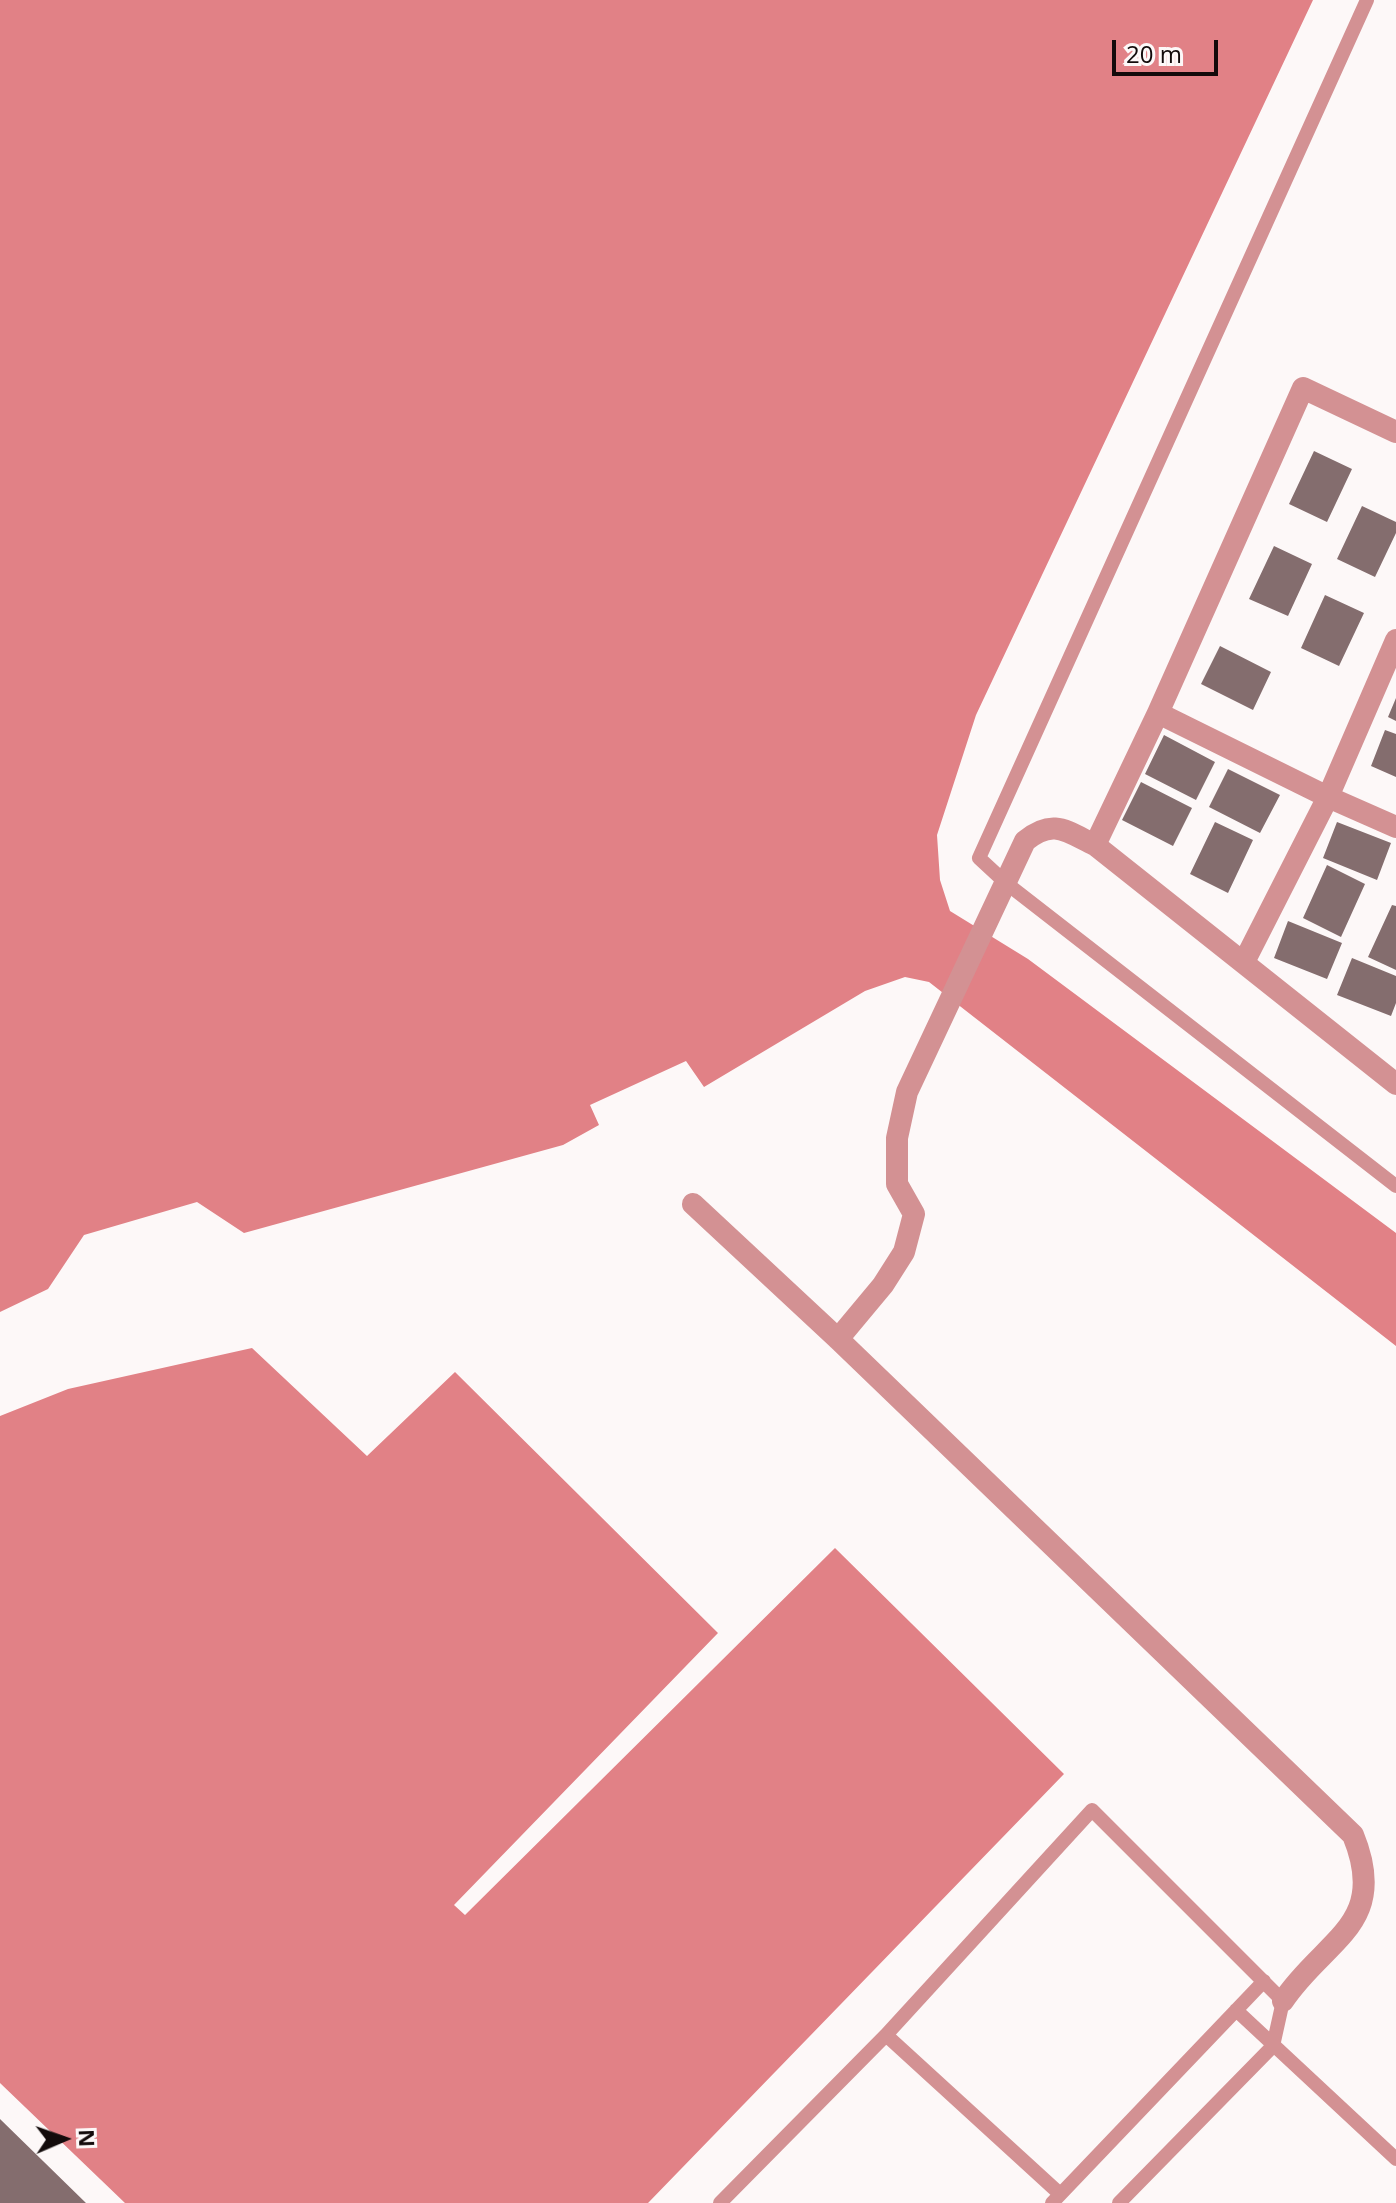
<!DOCTYPE html>
<html>
<head>
<meta charset="utf-8">
<style>
	body { margin:0 }
	#map { position:relative; width:1396px; height:2203px; overflow:hidden; background:#fdf8f8; font-family:"Open Sans",sans-serif }
	canvas { display:block }
	.north { position:absolute; left:24px; top:2099px; width:80px; height:80px; -webkit-text-stroke:6px #fdf8f8; paint-order:stroke; rotate:88deg; font-size:22px; font-weight:700; line-height:32px; text-align:center; color:#130b0b }
	.north::after { content:''; display:block; margin:auto; width:28px; height:36px; background:#130b0b; clip-path:polygon(50% 0,100% 100%,50% 72%,0 100%) }
	.scale { position:absolute; left:1112px; top:40px; width:106px; height:36px; box-sizing:border-box; border:4px solid #130b0b; border-top:0; padding-left:10px; font-size:24px; line-height:28px; white-space:nowrap; color:#130b0b; -webkit-text-stroke:6px #fdf8f8; paint-order:stroke }
</style>
</head>
<body>
<div id="map">
<canvas width="1396" height="2203"></canvas>
<div class="north">N</div>
<div class="scale">20 m</div>
</div>
<script>
const g = document.querySelector('canvas').getContext('2d');
g.lineJoin = 'round';
function paint(path, color) {
  g.fillStyle = color;
  g.fill(path, 'evenodd');
}
function strokePath(path, color, width, dash) {
  g.strokeStyle = color;
  g.lineWidth = width;
  g.lineCap = dash ? 'butt' : 'round';
  g.setLineDash(dash || []);
  g.stroke(path);
}
paint(new Path2D(`
	M0,0H1313L976,715L937,835L940,880L950,911L1028,959L1396,1233V1346L929,982L905,977L865,991L704,1087L686,1061L590,1105L599,1125L563,1145L244,1233L197,1202L84,1235L48,1289L0,1312Z
	M252,1348L367,1456L455,1372L718,1633L454,1905L465,1915L835,1548L1064,1774L648,2203H125L0,2083V1416L68,1389Z`), '#e18186');
paint(new Path2D(`
	M1314,451L1352,469L1327,522L1289,504Z
	M1362,506L1396,522V533L1375,577L1337,559Z
	M1274,546L1312,564L1288,616L1249,599Z
	M1325,595L1364,613L1339,666L1301,648Z
	M1220,646L1271,672L1253,710L1201,684Z
	M1396,698V721L1388,717Z
	M1385,730L1396,734V777L1371,766Z
	M1164,735L1215,762L1196,800L1145,774Z
	M1228,769L1280,795L1260,833L1209,807Z
	M1141,782L1192,808L1173,846L1122,820Z
	M1215,822L1253,840L1228,893L1190,874Z
	M1337,822L1391,843L1377,880L1323,858Z
	M1327,865L1365,884L1341,937L1303,918Z
	M1392,905L1396,906V970L1368,957Z
	M1288,921L1342,943L1327,979L1274,958Z
	M1352,958L1396,976V1003L1391,1016L1337,995Z
	M0,2119L86,2203H0Z`), '#846d6e');
strokePath(new Path2D(`
	M1367,0L979,858L1006,883L1396,1186
	M1236,2010L1396,2159
	M886,2035L1060,2194
	M720,2203L886,2035L1092,1810L1283,2001L1273,2046L1119,2203
	M1052,2203L1264,1981`), '#d39193', 14);
strokePath(new Path2D(`
	M1396,432L1303,388L1158,713L1095,845L1396,1084
	M1158,713L1328,797L1396,827
	M1244,962L1328,797L1396,640
	M693,1204L838,1339L1353,1835C1390,1925 1324,1939 1283,2001
	M838,1339L883,1285L904,1252L914,1214L897,1184V1138L907,1092L1025,841C1053,818 1066,831 1095,845`), '#d39193', 22);
</script>
</body>
</html>
